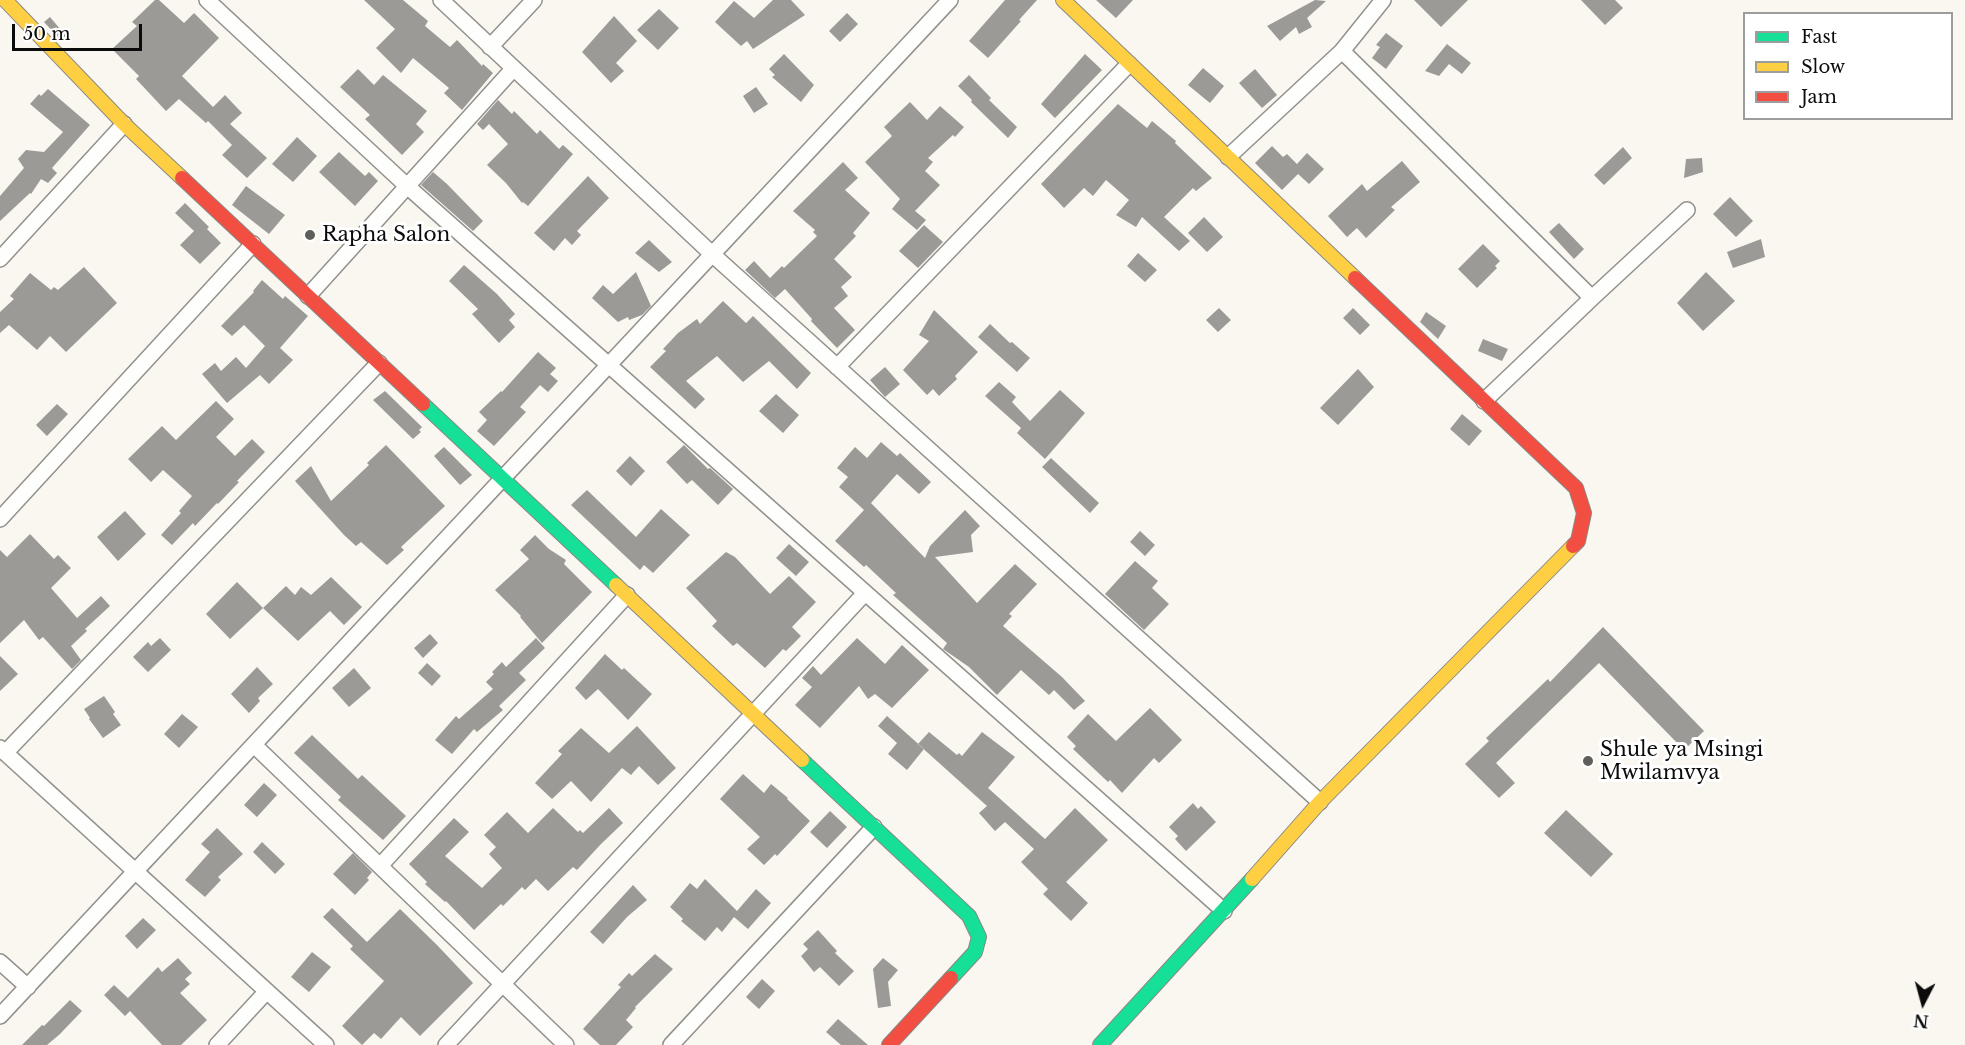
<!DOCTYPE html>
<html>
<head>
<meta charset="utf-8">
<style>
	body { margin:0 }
	#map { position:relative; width:1965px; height:1045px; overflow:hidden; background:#f9f7f0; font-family:"Libre Baskerville",serif }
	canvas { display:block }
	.legend { position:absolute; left:1743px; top:12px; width:210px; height:108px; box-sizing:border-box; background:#fff; border:2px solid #9d9d9d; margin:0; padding:8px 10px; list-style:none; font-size:18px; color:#0b0b0b }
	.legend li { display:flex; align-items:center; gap:12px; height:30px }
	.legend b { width:30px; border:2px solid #9d9d9d }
	.north { position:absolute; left:1893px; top:973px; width:60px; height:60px; -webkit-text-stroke:4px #fff; paint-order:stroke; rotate:186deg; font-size:16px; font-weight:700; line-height:24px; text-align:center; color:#0b0b0b }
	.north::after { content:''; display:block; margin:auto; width:21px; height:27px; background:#0b0b0b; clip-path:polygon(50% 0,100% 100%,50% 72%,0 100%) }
	.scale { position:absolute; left:12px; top:24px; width:130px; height:27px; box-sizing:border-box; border:3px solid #0b0b0b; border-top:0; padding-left:8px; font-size:18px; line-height:21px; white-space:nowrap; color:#0b0b0b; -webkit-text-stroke:4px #fff; paint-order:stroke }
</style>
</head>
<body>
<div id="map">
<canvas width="1965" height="1045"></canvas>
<ul class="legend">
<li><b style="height:8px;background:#16e098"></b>Fast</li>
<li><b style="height:8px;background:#ffcf43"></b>Slow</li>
<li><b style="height:8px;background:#f24e42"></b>Jam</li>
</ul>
<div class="north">N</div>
<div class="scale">50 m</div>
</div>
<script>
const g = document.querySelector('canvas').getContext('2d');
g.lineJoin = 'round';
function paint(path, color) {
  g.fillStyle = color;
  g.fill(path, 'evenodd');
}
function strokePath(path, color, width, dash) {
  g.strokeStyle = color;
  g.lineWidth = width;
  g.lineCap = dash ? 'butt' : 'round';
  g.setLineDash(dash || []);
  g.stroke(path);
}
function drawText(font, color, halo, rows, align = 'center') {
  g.font = font + ' "Libre Baskerville",serif';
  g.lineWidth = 6;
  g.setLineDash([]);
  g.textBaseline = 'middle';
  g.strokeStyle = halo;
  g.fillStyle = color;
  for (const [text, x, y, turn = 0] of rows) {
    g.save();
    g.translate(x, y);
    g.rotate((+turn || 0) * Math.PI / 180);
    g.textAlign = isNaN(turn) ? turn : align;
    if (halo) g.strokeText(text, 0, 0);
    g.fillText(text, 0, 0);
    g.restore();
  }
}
paint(new Path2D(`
	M155,0H159L184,23L194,13L219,38L182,76L213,107L225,95L242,113L230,124L267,158L247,178L222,155L232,145L208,121L206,123L179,99L166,111L136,79L139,76L112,49L137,26L132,22Z
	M364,0H403L428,21L425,26L450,47L457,40L482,66L483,64L493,73L462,110L444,93L449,88L413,58L401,73L376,48L395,29Z
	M773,0H791L805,15L753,49L747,41L741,46L715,22L734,1L754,18Z
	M1005,0H1037L1019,20L1021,21L988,58L969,41Z
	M1096,0H1133L1116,18Z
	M1315,0L1326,1L1307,18L1312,27L1299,34L1296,27L1280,41L1267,26Z
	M1414,0H1468L1441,27Z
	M1581,0H1615L1623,8L1605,25Z
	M659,9L679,28L658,50L637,30Z
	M847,13L858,24L840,42L829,31Z
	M614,16L637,41L616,63L624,71L611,83L582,52Z
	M50,17L66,36L61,40L44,22Z
	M1386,33L1403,46L1386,69L1372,58L1380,47L1376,45Z
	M1447,44L1471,63L1462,74L1449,64L1439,76L1425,71Z
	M784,54L814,85L801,102L772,77L775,75L769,69Z
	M1085,54L1102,70L1055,118L1041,104Z
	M1203,68L1224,86L1210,103L1188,85Z
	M358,69L374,85L383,75L427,111L416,124L424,132L402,155L365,119L370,115L340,87Z
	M1255,69L1277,95L1262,108L1239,83Z
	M969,75L991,98L989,100L1017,127L1008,138L971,102L972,100L958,86Z
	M756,87L768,104L754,113L743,96Z
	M48,89L90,125L52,168L57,173L48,183L41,179L31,194L30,193L0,221V196L24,168L18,159L26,150L44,152L63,132L30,104L39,94L41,96Z
	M498,100L512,114L514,111L537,134L540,130L559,149L563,145L573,154L528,206L523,202L522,203L506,183L487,165L508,144L489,124L483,130L477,124Z
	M910,102L927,120L940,106L964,127L955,137L953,135L928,158L933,162L925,171L940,185L915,211L926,220L917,230L892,209L900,199L865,162L892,136L884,127Z
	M1118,104L1147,128L1152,121L1176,141L1175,143L1212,178L1196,191L1193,188L1164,217L1190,241L1179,251L1142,217L1136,227L1116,215L1129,200L1106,180L1093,196L1084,188L1064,208L1041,184Z
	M297,137L317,156L293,182L272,164Z
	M1272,146L1283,157L1287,154L1297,164L1307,153L1324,169L1309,184L1298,174L1282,190L1255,163Z
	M1623,147L1632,158L1604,185L1594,175Z
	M339,152L365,176L369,172L378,181L355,206L319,172Z
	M1702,158L1703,172L1684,178L1686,159Z
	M1402,161L1420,182L1391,207L1395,210L1366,238L1357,228L1347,237L1328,216L1362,184L1367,191Z
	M843,162L858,178L845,190L870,213L853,233L856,236L834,259L852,277L841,287L848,296L834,308L855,330L837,348L811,321L812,319L785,289L775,298L745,270L754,261L770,278L782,266L784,268L817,236L813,232L815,230L793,211Z
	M433,172L447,184L483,221L473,231L421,185Z
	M588,176L609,198L577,231L581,235L572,245L565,238L554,251L534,233Z
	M246,186L285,215L269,234L232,205Z
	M1730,197L1753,221L1736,237L1713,214Z
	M185,203L209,227L207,229L221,243L200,264L180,245L194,231L175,213Z
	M1204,217L1223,237L1207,252L1188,233Z
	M1559,223L1584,249L1574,259L1549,232Z
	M924,225L943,242L918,268L899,251Z
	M1761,239L1765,257L1733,268L1727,252Z
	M649,240L672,262L659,272L635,253Z
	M1483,244L1500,261L1495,266L1497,268L1477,288L1458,269Z
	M1138,253L1157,270L1145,282L1127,266Z
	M464,265L497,294L515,314L509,320L515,327L499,343L472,314L478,309L449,281Z
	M84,267L117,303L66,352L50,336L37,350L9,325L0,333V312L14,299L10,296L30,273L51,290L54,287L58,290Z
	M636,272L651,306L642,315L629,320L628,317L618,322L592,298L603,285L613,294Z
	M1706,272L1735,301L1703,331L1677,303Z
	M262,280L283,299L285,296L308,316L280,348L293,360L269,384L260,375L227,403L202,374L215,363L221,371L236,357L246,368L265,346L244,325L232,336L221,326L254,292L253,291Z
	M723,301L746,323L753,316L811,373L797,389L769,361L743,382L717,356L686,381L705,399L695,409L650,367L666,351L663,349L678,333L697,319L700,324Z
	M1219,308L1231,320L1218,332L1206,320Z
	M1353,308L1370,325L1360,335L1343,318Z
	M934,310L978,352L955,376L957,379L939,396L933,389L927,395L903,370L929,341L919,335Z
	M1426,312L1446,326L1438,339L1420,322Z
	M990,324L1010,343L1012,342L1030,358L1017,372L978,337Z
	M1483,339L1508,349L1502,361L1478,351Z
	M538,352L556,368L550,374L558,381L548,392L540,385L520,407L526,412L494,446L477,431L487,420L479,412L501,391L502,392Z
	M885,367L900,384L885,397L870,380Z
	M1358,369L1374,387L1338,425L1320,408Z
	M999,382L1016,397L1012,402L1030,421L1060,390L1085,413L1045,459L1017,433L1021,428L985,396Z
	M385,391L422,427L419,430L421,432L413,439L373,400Z
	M776,394L799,415L783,433L759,411Z
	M216,401L234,419L216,437L235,456L252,439L265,452L237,481L239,482L218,504L217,503L195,526L193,523L172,545L161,535L181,513L179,511L192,496L163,470L151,482L128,459L162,426L176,440Z
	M57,404L68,414L47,436L36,425Z
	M1462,414L1482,431L1469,446L1450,429Z
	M881,442L897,456L900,453L931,482L919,494L897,474L871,503L925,558L930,546L965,510L980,526L971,535L973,552L935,557L977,603L1015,564L1037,584L1009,614L1012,616L1003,626L1062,677L1085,701L1074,710L1054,690L1049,695L1021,670L997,695L969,667L943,649L947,643L893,595L896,593L866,565L864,567L835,541L864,510L839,487L848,477L837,468L855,447L867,458Z
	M386,445L445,506L401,547L404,550L387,565L361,542L356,546L344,535L295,481L311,466L331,501L369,465L367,463Z
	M684,445L708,469L710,468L733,489L718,505L692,480L687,484L666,462Z
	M444,447L472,475L460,485L434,456Z
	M630,456L645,471L631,486L616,471Z
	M1051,458L1099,503L1090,513L1042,467Z
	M587,490L636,537L661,509L690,535L653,573L644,565L640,570L571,505Z
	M125,511L146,534L118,561L97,537Z
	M1140,531L1155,545L1145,556L1130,542Z
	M30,534L54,559L58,555L71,568L51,588L77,618L101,596L110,606L85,629L87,631L71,646L81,660L72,669L43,637L39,640L24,620L0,643V550L7,557Z
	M535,535L549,549L566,560L564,564L592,592L542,643L520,617L521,616L495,590L529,559L520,550Z
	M789,544L809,562L796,576L776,558Z
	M726,552L735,557L770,594L789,576L816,602L792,627L801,636L786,651L783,649L765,668L737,643L733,646L712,626L717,621L686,588Z
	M1135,561L1158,581L1152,588L1169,604L1144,630L1105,594Z
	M331,577L362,607L344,625L330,611L298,641L263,608L286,586L295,595L301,587L311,595Z
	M237,582L263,608L230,639L206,614Z
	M1603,627L1704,731L1684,750L1599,663L1496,763L1515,783L1499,798L1465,764L1489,741L1486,738L1548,679L1550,682Z
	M430,634L438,643L423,658L414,648Z
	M160,638L171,650L148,672L133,657L148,642L151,646Z
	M536,638L545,648L519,673L526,680L499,706L503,710L477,732L474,729L452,754L435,740L456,716L459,719L493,689L486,682L494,674L492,672L502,662L506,667Z
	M857,638L885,664L902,645L929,670L892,708L875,694L868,699L859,686L820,728L795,705L812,687L802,678L813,666L821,675Z
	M605,654L622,670L624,668L652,694L628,720L598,689L586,700L575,688Z
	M0,656L18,674L0,691Z
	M427,663L441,676L432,686L418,673Z
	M257,667L273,684L258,698L260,701L249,713L231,694Z
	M354,668L371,688L349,707L332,688Z
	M104,696L115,712L113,714L121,725L103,738L89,719L90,718L84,709Z
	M1150,708L1182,740L1159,763L1154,758L1122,793L1110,780L1108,782L1073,749L1076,746L1067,737L1088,714L1116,741Z
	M182,714L198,727L179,748L164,734Z
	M887,716L924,749L907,770L888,754L897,743L878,726Z
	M637,726L676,768L658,785L639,766L631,775L622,768L591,802L571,781L552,799L535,783L562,754L558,751L581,728L609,753Z
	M929,732L957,755L959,753L962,756L982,732L1015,757L988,788L1045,839L1075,808L1108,840L1066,882L1088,903L1071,921L1043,894L1048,889L1021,862L1034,849L1005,822L995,831L979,813L987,806L918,744Z
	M312,735L358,779L362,775L406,816L383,840L338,800L341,797L294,753Z
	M743,774L764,793L771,784L788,798L787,799L810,821L777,856L775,854L764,865L747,849L760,837L720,799Z
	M264,783L277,795L257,817L244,805Z
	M1193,803L1198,809L1201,806L1216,822L1186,851L1175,839L1178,836L1169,827Z
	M553,808L578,832L580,830L583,833L609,808L623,823L601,844L577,870L573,867L548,891L536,879L525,890L522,887L503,906L501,904L474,930L446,901L445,902L425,884L427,882L409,864L454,818L469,832L445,856L482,888L502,868L489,854L496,847L484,835L507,812L528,833Z
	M1566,810L1613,854L1591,877L1544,833Z
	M830,811L847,827L827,848L810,832Z
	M217,828L243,854L218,877L221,880L205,897L185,880L210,852L201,844Z
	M262,842L285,864L275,874L253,852Z
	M353,853L372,872L367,878L369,880L355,895L333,874Z
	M705,879L737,911L756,889L771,903L748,929L734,917L722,932L717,927L705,941L681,921L683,919L670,907L690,883L697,889Z
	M633,885L647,900L627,917L603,944L590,932Z
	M332,908L367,942L400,909L437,945L473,983L420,1036L401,1017L381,1039L374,1033L362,1045L342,1026L384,981L350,949L353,946L323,917Z
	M143,918L156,930L137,949L125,936Z
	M818,930L837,951L835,953L854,971L839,986L820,967L814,972L801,956L808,949L803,944Z
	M312,952L331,967L309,992L291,977Z
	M655,954L673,969L635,1007L636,1008L626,1020L633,1027L616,1045H600L583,1029L621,987L618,985L629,973L632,976Z
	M178,958L192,973L185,979L190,984L180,993L207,1020L181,1045H162L130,1011L125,1016L104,995L114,985L128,998L158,967L162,972Z
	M883,958L898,970L888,982L891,1006L878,1008L873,969Z
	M762,979L775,991L759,1009L746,997Z
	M70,1000L82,1011L60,1034L47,1045H22L42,1025L44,1026Z
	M838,1019L868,1045H841L826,1032Z`), '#9c9a96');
const street = new Path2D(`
	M207,0L407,186L1224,911
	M441,0L712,254L1320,802
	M490,47L534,0
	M1342,51L1383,0
	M1228,157L1342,51L1592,298L1484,401
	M0,259L124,124
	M308,296L513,69
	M1592,298L1687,210
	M837,367L1129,64
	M0,519L253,244
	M254,745L566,1045
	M0,748L326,1045
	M5,753L379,363
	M380,866L627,595
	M0,962L28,987
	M0,1016L950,0
	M217,1045L267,991
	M446,1045L865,593
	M671,1045L874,827`);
const fast = new Path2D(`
	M423,404L616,585
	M802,760L969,916L979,937L975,952L951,978
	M1100,1045L1252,879`);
const slow = new Path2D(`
	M5,0L124,124L182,178
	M1063,0L1355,278
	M616,585L802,760
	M1252,879L1320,802L1573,546`);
const jam = new Path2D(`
	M182,178L423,404
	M1355,278L1576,488L1584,513L1578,541L1573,546
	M889,1045L951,978`);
strokePath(street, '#92918e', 18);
strokePath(fast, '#898885', 16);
strokePath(slow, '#898885', 16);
strokePath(jam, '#898885', 16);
strokePath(street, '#fefefd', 15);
strokePath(fast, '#16e098', 14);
strokePath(slow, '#ffcf43', 14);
strokePath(jam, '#f24e42', 14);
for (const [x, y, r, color] of [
	[310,235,6,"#5e5e5b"],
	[1588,761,6,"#5e5e5b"]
]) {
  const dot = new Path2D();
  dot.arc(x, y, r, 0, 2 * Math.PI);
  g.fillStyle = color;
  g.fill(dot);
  strokePath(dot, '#fff', 2);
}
drawText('20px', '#0b0b0b', '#fff', [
	["Rapha Salon",322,235],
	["Shule ya Msingi",1600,750],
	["Mwilamvya",1600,773]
], 'left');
</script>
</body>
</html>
